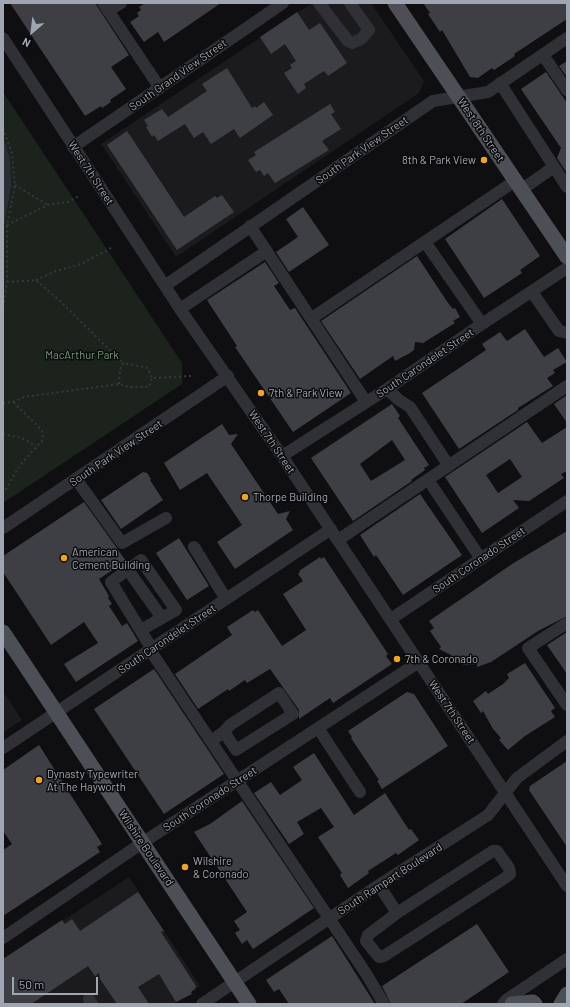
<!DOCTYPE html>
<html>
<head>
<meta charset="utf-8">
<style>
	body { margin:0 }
	#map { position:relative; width:570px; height:1007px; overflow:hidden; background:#0f0f11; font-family:Barlow,sans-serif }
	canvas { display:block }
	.frame { position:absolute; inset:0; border:4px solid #a0a6b1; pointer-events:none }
	.north { position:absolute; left:12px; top:12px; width:40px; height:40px; -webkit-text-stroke:3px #0a0a0c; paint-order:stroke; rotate:208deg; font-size:11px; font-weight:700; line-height:16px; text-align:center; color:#a0a6b1 }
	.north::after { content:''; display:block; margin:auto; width:14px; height:18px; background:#a0a6b1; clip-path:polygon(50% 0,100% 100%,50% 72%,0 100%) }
	.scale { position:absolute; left:12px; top:977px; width:86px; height:18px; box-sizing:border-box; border:2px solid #a0a6b1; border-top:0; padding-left:5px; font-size:12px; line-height:14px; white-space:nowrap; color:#a0a6b1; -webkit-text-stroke:3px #0a0a0c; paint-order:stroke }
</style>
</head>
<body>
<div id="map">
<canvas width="570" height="1007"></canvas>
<div class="frame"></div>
<div class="north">N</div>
<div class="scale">50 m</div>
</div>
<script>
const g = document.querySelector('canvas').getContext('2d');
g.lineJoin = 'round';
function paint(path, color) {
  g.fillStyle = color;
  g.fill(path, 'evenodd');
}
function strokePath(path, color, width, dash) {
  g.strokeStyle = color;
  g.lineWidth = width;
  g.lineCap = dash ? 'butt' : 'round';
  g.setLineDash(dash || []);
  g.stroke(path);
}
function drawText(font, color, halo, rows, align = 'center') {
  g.font = font + ' Barlow,sans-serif';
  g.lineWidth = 3;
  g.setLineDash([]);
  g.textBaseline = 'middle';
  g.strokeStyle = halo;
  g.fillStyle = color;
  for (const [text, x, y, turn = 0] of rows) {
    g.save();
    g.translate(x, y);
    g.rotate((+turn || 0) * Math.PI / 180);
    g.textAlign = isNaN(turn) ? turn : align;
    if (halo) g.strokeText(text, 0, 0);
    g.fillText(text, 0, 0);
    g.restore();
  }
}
paint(new Path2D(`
	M312,3H371L424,81L419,93L176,257L101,144Z
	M3,691L22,720L3,732Z
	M129,877L200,986L173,1004H3V960Z`), '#1b1b1e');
paint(new Path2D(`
	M3,92L182,363V384L3,503Z`), '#1c231c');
paint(new Path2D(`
	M3,137L10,159L11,186L3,232Z`), '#283036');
paint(new Path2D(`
	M10,3H95L129,55L111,67L126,89L110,100L111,102L102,108L101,106L85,116Z
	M145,3H221L164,42L158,32L144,42L130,22L139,16L137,13L141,10L139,7Z
	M423,3H567V19L514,54L515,56L494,70L492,68L478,78L470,77L442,30L440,32L428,14L430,13Z
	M297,12L309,30L320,23L347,63L328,76L324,71L304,84L306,88L298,94L284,73L292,68L290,65L296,61L285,44L271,54L260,37Z
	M567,61V77L559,66Z
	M227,68L252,108L255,106L256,108L264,102L273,115L240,138L234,129L211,144L203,132L194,138L185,124L158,141L154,135L152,137L146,127L148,126L144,120L162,109L168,117L207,91L202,84Z
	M546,72L567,103V173L557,158L561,148L521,89Z
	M330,104L335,112L331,114L341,129L322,141L329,150L275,183L268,173L264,176L260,170L256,172L248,160L256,155L254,152Z
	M127,131L184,217L215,196L217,198L222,195L234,212L177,250L107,145Z
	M502,199L540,256L520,270L522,273L484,298L445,239Z
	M303,207L329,245L289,272L276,252L298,237L286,219Z
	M417,256L448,303L453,309L455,308L460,317L453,321L455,323L423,343L415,342L414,350L410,353L395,361L393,356L360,379L321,321Z
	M265,262L279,283L274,286L290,310L295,308L351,393L293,432L235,347L237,346L207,300Z
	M525,329L544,357L558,348L567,362L553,370L555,373L547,378L553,386L518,408V410L459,449L422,393L486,350L482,344L500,332L507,341Z
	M567,395V423L554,404Z
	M392,404L400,416L398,418L429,465L424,468L425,470L411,480L412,481L353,521L311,458ZM392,440L405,460L371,481L360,464Z
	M527,422L542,443L567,427V471L561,474L564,478L529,501L513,500L519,508L482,533L445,477ZM510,459L522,477L498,493L486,475Z
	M222,424L229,435L238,434L231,444L278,514L290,511L286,519L293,530L235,569L217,542L242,525L207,473L180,490L164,463Z
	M143,472L147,473L151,479L150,480L163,500L121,529L101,500Z
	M420,494L462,555L403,595L376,555L374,557L360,535Z
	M84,502L126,561L99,579L109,596L108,598L112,604L109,606L122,626L127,623L138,641L76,682L64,664L98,643L84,622L51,645L3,572V556Z
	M567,531V616L538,631L491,662L477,667V664L463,665V662L450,659L451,655L439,649L441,647L430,631L434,628L429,621L512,564Z
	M179,538L209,586L187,600L156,553Z
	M320,557L321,559L324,557L388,654L386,656L392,664L333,703L330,698L299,719V710L270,669L247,683L245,680L229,691L228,689L198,709L175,674L232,635L227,627L253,610L255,612L258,610L282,646L306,630L283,594L303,581L298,574L300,572L299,571Z
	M567,632V674L547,645Z
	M525,663L555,708L551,711L555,717L525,736L508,750L499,740L501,738L493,729L483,711L481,713L473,701L486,691L488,694L503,684L509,678L507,674Z
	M154,669L224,774L164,814L94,709Z
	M407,692L414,694L448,746L382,789L377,781L379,780L351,738L352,737L348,731Z
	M39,745L102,844L97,847L100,852L3,916V850L12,844L3,831V770Z
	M314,753L354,815L385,793L409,830L411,829L419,840L398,855L396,853L368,871L369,873L348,888L340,875L342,873L318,837L334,827L321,808L297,822L304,834L289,844L254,793L271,782L280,795L302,780L293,767Z
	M567,761V847L529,790L530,786Z
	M242,801L314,908L253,949L247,940L242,944L235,933L240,930L234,921L247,912L194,832L210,824Z
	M138,892L164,931L161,932L196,986L195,989L191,992L192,994L176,1002L159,974L138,987L149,1004H117L100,979L99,973L95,976L88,966L31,1004H3V959L62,920L65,924L72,919L80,931Z
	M477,924L509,972L461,1004H391L382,986Z
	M332,936L375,1004H289L279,989L274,992L266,980Z`), '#3e3f44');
strokePath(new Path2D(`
	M3,128L12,154L15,185L7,225V282L3,309
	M15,185L48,205
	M7,225L48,205L68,202L79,196
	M36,280L56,271L81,264L113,247
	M7,282L36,280L60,301L123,363
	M119,384L120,370L123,363L148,368L152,378
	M3,403L13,402L24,397L119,384L129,387H149L152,378L191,376
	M3,434L22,438L36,446
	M3,494L20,465L42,441L43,434L41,429L13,402`), '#36383d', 2, [2, 3]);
strokePath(new Path2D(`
	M103,3L160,88
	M319,3L348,41L352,43L361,39L369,30L350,3
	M108,11L121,3
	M3,38L180,309L282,456L567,886
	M543,55L567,90
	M500,83L567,187
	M73,147L283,3
	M521,190L554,167
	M250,226L366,402
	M425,242L482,324
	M166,285L433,101L488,92L567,38
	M532,292L559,331L567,333
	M180,309L267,251
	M312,318L515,181
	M387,389L399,400L410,407L449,466
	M282,456L387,389L482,324L567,268
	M76,479L122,543L166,518
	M433,487L481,559
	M3,528L228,376
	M338,540L567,386
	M194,547L226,599
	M128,570L162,618L141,630
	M391,619L567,501
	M567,623L528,648L567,705
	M152,649L111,582L141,560L176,610L162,618
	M150,650L367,975L384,1004
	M318,728L360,792
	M211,741L224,732L230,725L279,693L293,714L236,750L224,732
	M3,748L331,529
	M493,851H497L509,868L510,874L505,878L384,956L379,957L366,941L368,935L397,913Z
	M379,885L397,913
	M3,938L142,843L419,662
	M89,999L92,1004
	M202,1004L379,885L488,815L517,778L567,741
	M503,1004L506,1000L567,959`), '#303136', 12);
strokePath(new Path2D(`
	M395,3L567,257
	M3,632L249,1004
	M512,1004L533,1002L535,1004
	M561,1004L567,994`), '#4c4f55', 15);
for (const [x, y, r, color] of [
	[484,160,4,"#efa429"],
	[261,393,4,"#efa429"],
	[245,497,4,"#efa429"],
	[64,558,4,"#efa429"],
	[397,659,4,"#efa429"],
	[39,780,4,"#efa429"],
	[185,867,4,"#efa429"]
]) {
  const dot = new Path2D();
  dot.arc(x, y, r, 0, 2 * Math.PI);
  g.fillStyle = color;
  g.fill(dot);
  strokePath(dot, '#0a0a0c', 1.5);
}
drawText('11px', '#a0a6b1', '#0a0a0c', [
	["South Grand View Street",178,75,-35],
	["West 8th Street",481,130,56],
	["South Park View Street",362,150,-35],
	["West 7th Street",91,173,57],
	["South Carondelet Street",425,363,-34],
	["West 7th Street",272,442,56],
	["South Park View Street",116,453,-34],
	["South Coronado Street",479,560,-34],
	["South Carondelet Street",167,639,-34],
	["West 7th Street",452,712,56],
	["South Coronado Street",210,799,-33],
	["Wilshire Boulevard",146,848,56],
	["South Rampart Boulevard",390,879,-33]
]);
drawText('11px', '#a0a6b1', '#0a0a0c', [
	["8th & Park View",476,160,"right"],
	["7th & Park View",269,393],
	["Thorpe Building",253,497],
	["American",72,552],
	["Cement Building",72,565],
	["7th & Coronado",405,659],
	["Dynasty Typewriter",47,774],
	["At The Hayworth",47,787],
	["Wilshire",193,861],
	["& Coronado",193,874]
], 'left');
drawText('11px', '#779d78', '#0a0a0c', [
	["MacArthur Park",82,355]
]);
</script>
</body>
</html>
